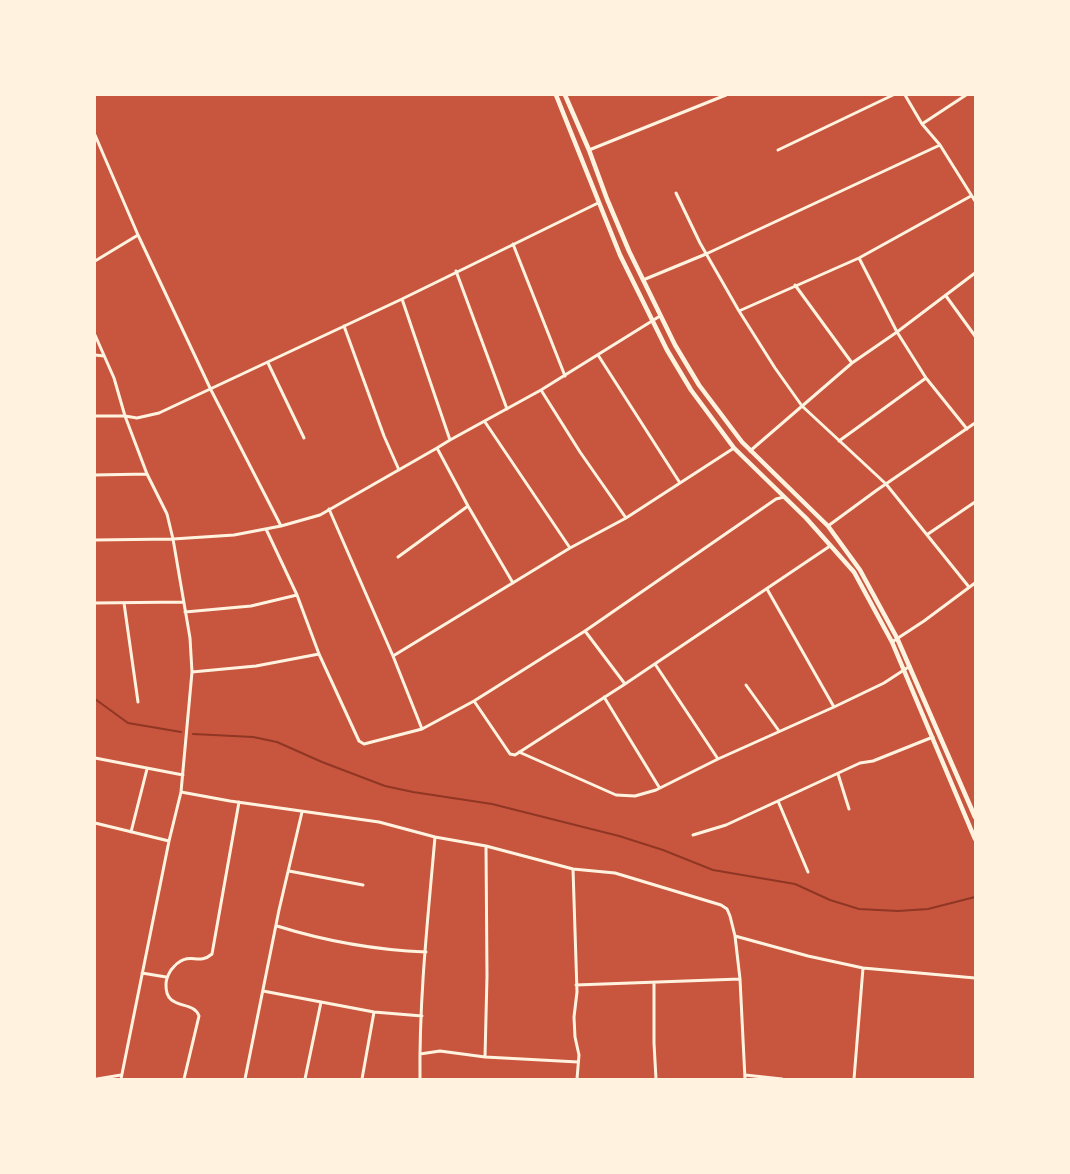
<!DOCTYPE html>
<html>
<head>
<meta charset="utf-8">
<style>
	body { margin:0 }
	#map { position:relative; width:1070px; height:1174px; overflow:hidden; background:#c8553d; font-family:"Source Serif 4",serif }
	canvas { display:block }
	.frame { position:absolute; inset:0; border:96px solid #fff3e0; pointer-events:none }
</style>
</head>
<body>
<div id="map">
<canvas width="1070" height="1174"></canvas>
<div class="frame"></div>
</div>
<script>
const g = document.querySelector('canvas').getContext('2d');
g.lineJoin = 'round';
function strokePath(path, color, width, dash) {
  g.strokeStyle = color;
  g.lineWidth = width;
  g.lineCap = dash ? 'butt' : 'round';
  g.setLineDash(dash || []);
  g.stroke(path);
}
strokePath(new Path2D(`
	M95,699L128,723L181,732
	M193,734L253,737L277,742L322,762L385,786L413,792L492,804L619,836L663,850L713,870L795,884L830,900L859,909L898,911L928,909L975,897`), '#8f3625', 2);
strokePath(new Path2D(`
	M905,95L922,124L940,145L975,201
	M922,124L966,95
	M95,135L138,235L211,390L281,526
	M589,150L726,95
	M778,150L893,95
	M676,193L700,243L739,311L775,368L802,406L886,484L969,587
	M513,244L565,376
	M859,258L897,332L926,378L967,429
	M95,261L138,235
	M456,271L507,409
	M643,280L706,254L940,145
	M795,285L852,363
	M946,296L975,336
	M739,311L859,258L971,196
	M344,326L384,436L399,470
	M95,335L114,378L125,416L147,474L167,514L173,539L190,638L192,672L181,792L169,841L121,1079
	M95,355L104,356
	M598,355L680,483
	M268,363L304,438
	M541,390L580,452L626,518
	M95,416H125L137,418L159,413L402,299
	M485,422L570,548
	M450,440L402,299L598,203
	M839,441L926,378
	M437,448L468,506L513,583
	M750,451L852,363L897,332L975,273
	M95,475L147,474
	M329,509L393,656L422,729
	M828,526L877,490L975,423
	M266,529L297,595L319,654L359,741L364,744L422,729L474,701L585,631L776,499L784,497
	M928,534L975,502
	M95,540L173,539L234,535L281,526L320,515L437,448L450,440L541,390L660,316
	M398,557L468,506
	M767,589L834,707
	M95,603L183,602
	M124,603L138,702
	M185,612L251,606L297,595
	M585,631L625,684
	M892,642L924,621L975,583
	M393,656L570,548L626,518L734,448
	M655,664L718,759
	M192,672L256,666L319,654
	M746,685L779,731
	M604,697L659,787
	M474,701L510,754L515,755L625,684L830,546
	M519,752L616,795L635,796L656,790L718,759L834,707L884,683L910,666
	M95,758L183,775
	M838,774L849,809
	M181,792L230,801L379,822L435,837L486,846L573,869L615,873L721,905L727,909L730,916L735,936L740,979L745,1079
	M778,801L808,872
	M95,823L169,841
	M131,832L147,769
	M693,835L726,825L860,763L873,761L933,737
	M573,869L577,992L574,1017L575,1037L579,1055L577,1079
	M289,871L363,885
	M277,926C325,941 375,950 426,952
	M735,936L808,956L863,968L975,978
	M142,973L166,977
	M654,983V1043L656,1079
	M576,985L740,979
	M263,991L374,1012L422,1016
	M420,1054L440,1051L485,1057L578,1062
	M485,1057L487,976L486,846
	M745,1075L782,1079
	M97,1079L121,1075
	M184,1079L199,1016C193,999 165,1012 166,984C166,978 168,975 171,970C188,948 197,967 212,954L239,802
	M245,1079L279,910L302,812
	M305,1079L321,1002
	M362,1079L374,1012
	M420,1079C419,998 428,917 435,837
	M854,1079L863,968`), '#fff3e0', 3);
strokePath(new Path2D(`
	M556,95L620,255L667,350L691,390L734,448L806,518L854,572L892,642L975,839
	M565,95L589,150L607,199L629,251L675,345L699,385L742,442L828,526L860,570L897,638L975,817`), '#fff3e0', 4.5);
</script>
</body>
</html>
